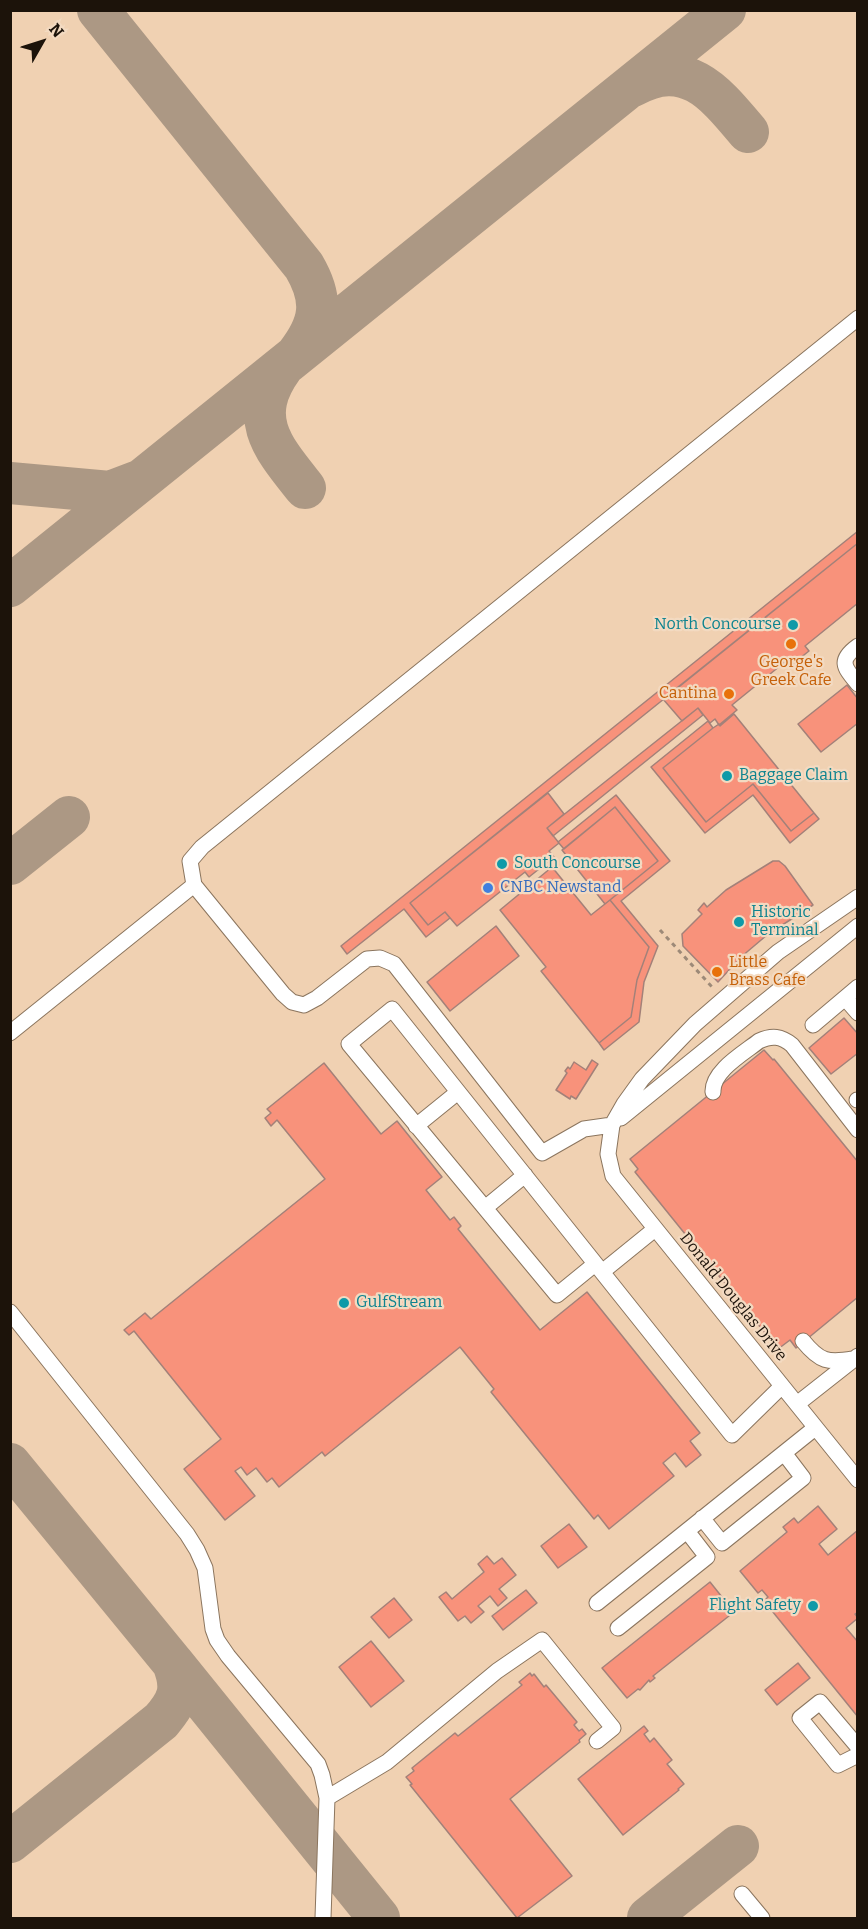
<!DOCTYPE html>
<html>
<head>
<meta charset="utf-8">
<style>
	body { margin:0 }
	#map { position:relative; width:868px; height:1929px; overflow:hidden; background:#f3dac1; font-family:Bitter,serif }
	canvas { display:block }
	.frame { position:absolute; inset:0; border:12px solid #1c130a; pointer-events:none }
	.north { position:absolute; left:12px; top:12px; width:60px; height:60px; -webkit-text-stroke:4px #f3dac1; paint-order:stroke; rotate:51deg; font-size:16px; font-weight:700; line-height:24px; text-align:center; color:#1c130a }
	.north::after { content:''; display:block; margin:auto; width:21px; height:27px; background:#1c130a; clip-path:polygon(50% 0,100% 100%,50% 72%,0 100%) }
</style>
</head>
<body>
<div id="map">
<canvas width="868" height="1929"></canvas>
<div class="frame"></div>
<div class="north">N</div>
</div>
<script>
const g = document.querySelector('canvas').getContext('2d');
g.lineJoin = 'round';
function paint(path, color) {
  g.fillStyle = color;
  g.fill(path, 'evenodd');
}
function strokePath(path, color, width, dash) {
  g.strokeStyle = color;
  g.lineWidth = width;
  g.lineCap = dash ? 'butt' : 'round';
  g.setLineDash(dash || []);
  g.stroke(path);
}
function drawText(font, color, halo, rows, align = 'center') {
  g.font = font + ' Bitter,serif';
  g.lineWidth = 4.5;
  g.setLineDash([]);
  g.textBaseline = 'middle';
  g.strokeStyle = halo;
  g.fillStyle = color;
  for (const [text, x, y, turn = 0] of rows) {
    g.save();
    g.translate(x, y);
    g.rotate((+turn || 0) * Math.PI / 180);
    g.textAlign = isNaN(turn) ? turn : align;
    if (halo) g.strokeText(text, 0, 0);
    g.fillText(text, 0, 0);
    g.restore();
  }
}
paint(new Path2D(`
	M11,11H857V1918H11Z`), '#f0d1b2');
strokePath(new Path2D(`
	M98,10L304,266C324,300 321,323 297,354
	M633,86C687,56 716,94 748,132
	M282,368C246,418 273,448 305,488
	M10,483L110,492L139,481
	M10,586L725,10
	M10,864L69,817
	M10,1464L173,1663C183,1689 179,1700 161,1721L10,1842
	M173,1663L379,1918
	M648,1918L738,1846`), '#ac9884', 42);
const building = new Path2D(`
	M858,531V543L410,903L428,925L445,912L450,918L426,937L404,909L347,954L341,946Z
	M858,543V603L805,646L809,651L790,666L786,661L732,705L737,710L719,725L715,719L710,723L698,708L682,721L663,699Z
	M847,685L858,699V723L821,752L798,724Z
	M698,708L703,715L553,836L547,828Z
	M734,714L814,813L791,831L753,784L706,822L663,768L713,728L719,724L720,726Z
	M708,721L713,728L663,768L706,822L753,784L791,831L814,813L819,819L790,843L753,795L705,833L651,767Z
	M548,793L564,814L547,828L559,843L549,851L554,857L529,877L525,872L457,926L445,912L428,925L410,903Z
	M616,795L670,861L621,901L658,946L644,982L639,1022L604,1050L599,1043L631,1017L637,980L649,947L610,900L658,861L615,807L564,849L558,842Z
	M615,807L658,861L605,904L562,850Z
	M773,861H779L785,866L813,905L767,935L741,957L718,982L683,946L682,934L702,914L698,910L704,903L707,907L726,890Z
	M552,867L591,915L610,900L649,947L637,980L631,1017L599,1043L541,971L546,967L500,910Z
	M496,926L519,956L450,1011L427,982Z
	M844,1018L858,1034V1053L831,1074L809,1048Z
	M764,1050L773,1060L774,1059L858,1162V1297L796,1348L790,1340L778,1349L635,1172L638,1169L630,1159Z
	M592,1060L598,1064L576,1099L571,1096L570,1099L556,1090L567,1073L565,1071L568,1067L570,1069L574,1062L586,1070Z
	M324,1063L381,1134L397,1121L442,1177L426,1190L450,1220L454,1217L461,1226L458,1229L540,1330L587,1292L700,1433L690,1441L701,1455L686,1467L675,1453L663,1463L674,1476L609,1529L598,1515L594,1519L491,1392L494,1389L460,1347L325,1456L322,1452L279,1487L272,1478L267,1482L256,1468L247,1475L241,1467L235,1471L255,1496L225,1520L184,1469L221,1439L134,1331L129,1335L124,1330L145,1313L151,1319L325,1179L277,1120L271,1126L265,1118L271,1113L267,1109Z
	M818,1506L837,1529L819,1544L828,1555L858,1530V1612L855,1614L858,1618L846,1628L858,1642V1717L764,1601L768,1597L762,1590L758,1593L740,1571L787,1532L783,1527L794,1518L798,1523Z
	M569,1524L587,1547L558,1568L541,1546Z
	M487,1556L494,1564L502,1558L516,1575L499,1589L507,1598L498,1606L490,1596L478,1606L484,1612L471,1623L465,1616L458,1621L439,1597L446,1592L452,1599L484,1572L478,1564Z
	M710,1582L734,1612L653,1676L655,1678L650,1682L649,1680L640,1690L638,1689L627,1698L602,1668Z
	M526,1590L537,1603L503,1630L492,1616Z
	M394,1598L412,1620L389,1638L371,1617Z
	M371,1641L404,1681L371,1707L339,1667Z
	M798,1663L810,1678L777,1705L765,1690Z
	M530,1673L532,1676L534,1674L544,1687L546,1685L577,1722L574,1725L579,1731L582,1729L586,1734L579,1740L580,1742L510,1799L572,1876L517,1918L410,1785L412,1784L406,1777L414,1771L412,1768L455,1733L458,1736L522,1685L519,1682Z
	M644,1726L648,1731L644,1734L650,1742L654,1738L672,1760L667,1764L684,1784L678,1789L679,1790L623,1835L578,1779Z`);
paint(building, '#f8927b');
strokePath(building, '#a38179', 1.5);
const minor = new Path2D(`
	M858,646C837,661 845,668 858,684
	M194,885L283,994L292,1002L304,1005L317,998L367,959L380,958L394,964L542,1153L584,1129L612,1125
	M858,897L778,952L695,1024L642,1079L624,1104L612,1125L608,1154L613,1176L858,1480
	M845,998L858,1013
	M813,1025L858,987
	M10,1033L194,885L190,861L202,847L858,318
	M713,1092C712,1071 744,1053 759,1041C772,1035 781,1036 792,1045L858,1130
	M857,1100H858
	M621,1118L858,926
	M416,1126L458,1092
	M485,1208L525,1175
	M595,1264L557,1295L349,1044L392,1009L602,1272L655,1229
	M602,1272L732,1435L782,1386
	M10,1312L187,1534L197,1550L205,1568L213,1629L217,1640L228,1656L318,1764L322,1775L327,1798L323,1918
	M803,1341C820,1362 828,1363 853,1359
	M797,1404L858,1356
	M702,1518L722,1543L803,1478L784,1453
	M597,1603L815,1428
	M618,1628L707,1557L687,1531
	M858,1747L820,1702L800,1718L838,1765L858,1755
	M327,1798L387,1762L497,1671L542,1640L613,1728L597,1741
	M742,1894L762,1918`);
strokePath(minor, '#8b755e', 17);
strokePath(new Path2D(`
	M660,930L713,988`), '#9d8a78', 3, [4.5, 4.5]);
strokePath(minor, '#fff', 15);
for (const [x, y, r, color] of [
	[793,625,6,"#0f9aa8"],
	[791,644,6,"#e8710a"],
	[729,694,6,"#e8710a"],
	[727,776,6,"#0f9aa8"],
	[502,864,6,"#0f9aa8"],
	[488,888,6,"#3f7fe0"],
	[739,922,6,"#0f9aa8"],
	[717,972,6,"#e8710a"],
	[344,1303,6,"#0f9aa8"],
	[813,1606,6,"#0f9aa8"]
]) {
  const dot = new Path2D();
  dot.arc(x, y, r, 0, 2 * Math.PI);
  g.fillStyle = color;
  g.fill(dot);
  strokePath(dot, '#f3dac1', 2);
}
drawText('16px', '#0d838f', '#f3dac1', [
	["North Concourse",781,625,"right"],
	["Baggage Claim",739,776],
	["South Concourse",514,864],
	["Historic",751,913],
	["Terminal",751,931],
	["GulfStream",356,1303],
	["Flight Safety",801,1606,"right"]
], 'left');
drawText('16px', '#c56008', '#f3dac1', [
	["George's",791,663],
	["Greek Cafe",791,681],
	["Cantina",717,694,"right"],
	["Little",729,963,"left"],
	["Brass Cafe",729,981,"left"]
]);
drawText('16px', '#366cbe', '#f3dac1', [
	["CNBC Newstand",500,888]
], 'left');
drawText('16px', '#1c130a', '#f3dac1', [
	["Donald Douglas Drive",733,1297,51]
]);
</script>
</body>
</html>
